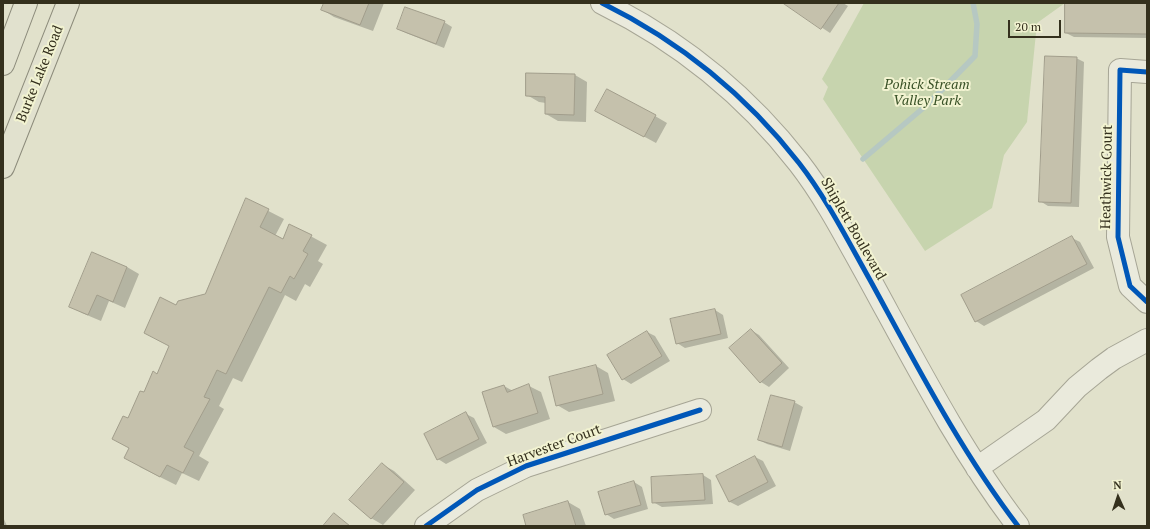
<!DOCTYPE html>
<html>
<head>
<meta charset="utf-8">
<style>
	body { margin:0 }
	#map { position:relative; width:1150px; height:529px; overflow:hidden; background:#e1e1cb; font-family:"PT Serif",serif }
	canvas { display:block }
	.frame { position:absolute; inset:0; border:4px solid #34301d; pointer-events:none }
	.north { position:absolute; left:1098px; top:477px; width:40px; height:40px; -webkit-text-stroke:3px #f2f3d1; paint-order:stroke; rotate:357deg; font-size:11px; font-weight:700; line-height:16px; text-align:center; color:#34301d }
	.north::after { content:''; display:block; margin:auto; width:14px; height:18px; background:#34301d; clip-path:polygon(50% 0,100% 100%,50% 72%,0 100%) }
	.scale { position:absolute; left:1008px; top:20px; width:53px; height:18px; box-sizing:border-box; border:2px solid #34301d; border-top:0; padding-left:5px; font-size:12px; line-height:14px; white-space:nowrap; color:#34301d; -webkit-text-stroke:3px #f2f3d1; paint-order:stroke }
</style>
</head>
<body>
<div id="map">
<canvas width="1150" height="529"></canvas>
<div class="frame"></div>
<div class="north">N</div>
<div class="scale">20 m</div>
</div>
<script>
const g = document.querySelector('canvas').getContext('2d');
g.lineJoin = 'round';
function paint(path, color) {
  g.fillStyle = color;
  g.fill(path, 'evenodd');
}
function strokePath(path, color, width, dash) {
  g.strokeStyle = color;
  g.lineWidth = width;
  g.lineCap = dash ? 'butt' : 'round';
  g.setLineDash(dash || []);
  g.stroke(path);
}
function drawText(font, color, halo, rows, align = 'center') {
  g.font = font + ' "PT Serif",serif';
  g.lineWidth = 4;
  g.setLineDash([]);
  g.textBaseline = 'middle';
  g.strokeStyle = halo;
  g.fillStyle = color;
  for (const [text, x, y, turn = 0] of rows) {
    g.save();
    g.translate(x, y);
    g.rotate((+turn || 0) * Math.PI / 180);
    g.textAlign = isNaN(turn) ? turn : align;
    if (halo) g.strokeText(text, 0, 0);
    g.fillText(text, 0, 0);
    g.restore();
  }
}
paint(new Path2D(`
	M864,3H1065L1037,23L1027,122L1004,155L992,208L925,251L823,99L828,87L822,79Z`), '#c7d4ae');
paint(new Path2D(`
	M325,3H384L373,31L334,17L323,10Z
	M785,3H843L848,6L830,33Z
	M1066,3H1147V38L1074,37L1066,33Z
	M444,22L452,27L444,48L406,33L398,29Z
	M1076,58L1084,62L1079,207L1048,206L1040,201Z
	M527,74L575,75L587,82L586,122L558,121L546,114V103L539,102L527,95Z
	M655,116L667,123L656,143L608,117Z
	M247,200L284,219L275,236L283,240L290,225L327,245L318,261L323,264L310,287L305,284L296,301L285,295L242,382L233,378L219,406L224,409L199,456L209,462L199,481L182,473L176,485L140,467L130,448L129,420L145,393L157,375L170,346L177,306L206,294Z
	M1072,238L1080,242L1094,268L984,326L976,321Z
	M92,253L127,267L139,274L125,308L109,301L101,321L82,313L70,306Z
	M715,310L723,315L728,338L685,348L677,343Z
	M751,330L759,335L789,368L769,387L761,382L730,348Z
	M647,332L655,336L670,361L631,384L623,379Z
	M596,366L608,373L615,401L569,412L557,405Z
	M504,386L513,391L529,386L541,392L550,419L506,434L494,427Z
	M794,402L803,407L790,451L767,444L759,440Z
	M466,414L474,418L487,443L446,464L438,459Z
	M755,457L763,461L776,486L738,506L730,502L717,477Z
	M382,464L394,471L415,490L383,525L371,518Z
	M703,475L711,480L713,504L662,507L653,502L652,478Z
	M634,482L642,487L648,509L614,519L606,514Z
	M568,502L580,509L586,526H527Z
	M3,517L7,526H3Z`), '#0003');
strokePath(new Path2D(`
	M863,159L928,104L975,56L977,24L973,3`), '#b6c8c2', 5.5);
const building = new Path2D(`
	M324,3H369L360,25L321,10Z
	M783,3H839L821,29Z
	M1065,3H1147V34L1065,33Z
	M405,7L445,21L436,44L397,29Z
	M1045,56L1077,57L1071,203L1039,202Z
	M526,73L575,74L574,115L545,114V97L526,96Z
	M607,89L656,115L644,137L595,111Z
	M246,198L269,209L260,227L283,239L289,224L312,235L303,251L308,254L294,279L290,276L281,293L269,287L226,374L217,370L204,397L210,399L184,447L194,452L183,473L167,465L160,477L124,458L129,448L112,439L123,416L128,418L140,391L144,392L153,371L157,374L169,346L144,333L160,297L176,305L178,301L205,294Z
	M1072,236L1087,264L975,322L961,295Z
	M92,252L127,267L113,302L97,295L88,315L69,307Z
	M715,309L721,334L676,344L670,319Z
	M751,329L782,363L760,383L729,348Z
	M647,331L662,356L622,380L607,355Z
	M596,365L603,394L556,406L549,377Z
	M529,384L538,413L493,427L482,392L504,385L507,392Z
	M771,395L795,401L782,447L758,440Z
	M466,412L479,439L437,460L424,434Z
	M755,456L768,482L729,502L716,476Z
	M382,463L404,482L371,519L349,500Z
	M703,474L705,500L652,503L651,477Z
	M634,481L641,505L605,515L598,492Z
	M568,501L576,526H526L523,515Z
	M334,513L350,526H323Z`);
paint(building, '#c5c1ac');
strokePath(building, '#a19d8b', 1);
const minor = new Path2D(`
	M602,3C679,41 746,95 799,163C827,199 848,241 870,280C916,364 960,450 1018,526
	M1147,72L1120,70L1118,237L1130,286L1147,302
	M977,468L1046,420L1077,387L1099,369L1114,358L1147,340
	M426,526L477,490L526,466L700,410`);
const major = new Path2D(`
	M3,64L26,3
	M3,167L68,3`);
strokePath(minor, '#a6a595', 24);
strokePath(major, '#8c8b7b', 24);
strokePath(minor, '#eaeadc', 22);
strokePath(major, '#e1e1ce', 22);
strokePath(new Path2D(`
	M602,3C679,41 746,95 799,163C827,199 848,241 870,280C916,364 960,450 1018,526
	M1147,72L1120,70L1118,237L1130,286L1147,302
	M426,526L477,490L526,466L700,410`), '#0057b8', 5);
drawText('14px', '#34301d', '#f2f3d1', [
	["Burke Lake Road",40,74,-68],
	["Heathwick Court",1107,177,-89],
	["Shiplett Boulevard",853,229,60],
	["Harvester Court",554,446,-20]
]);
drawText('italic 14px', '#375025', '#f2f3d1', [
	["Pohick Stream",927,85],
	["Valley Park",927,101]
]);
</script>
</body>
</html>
